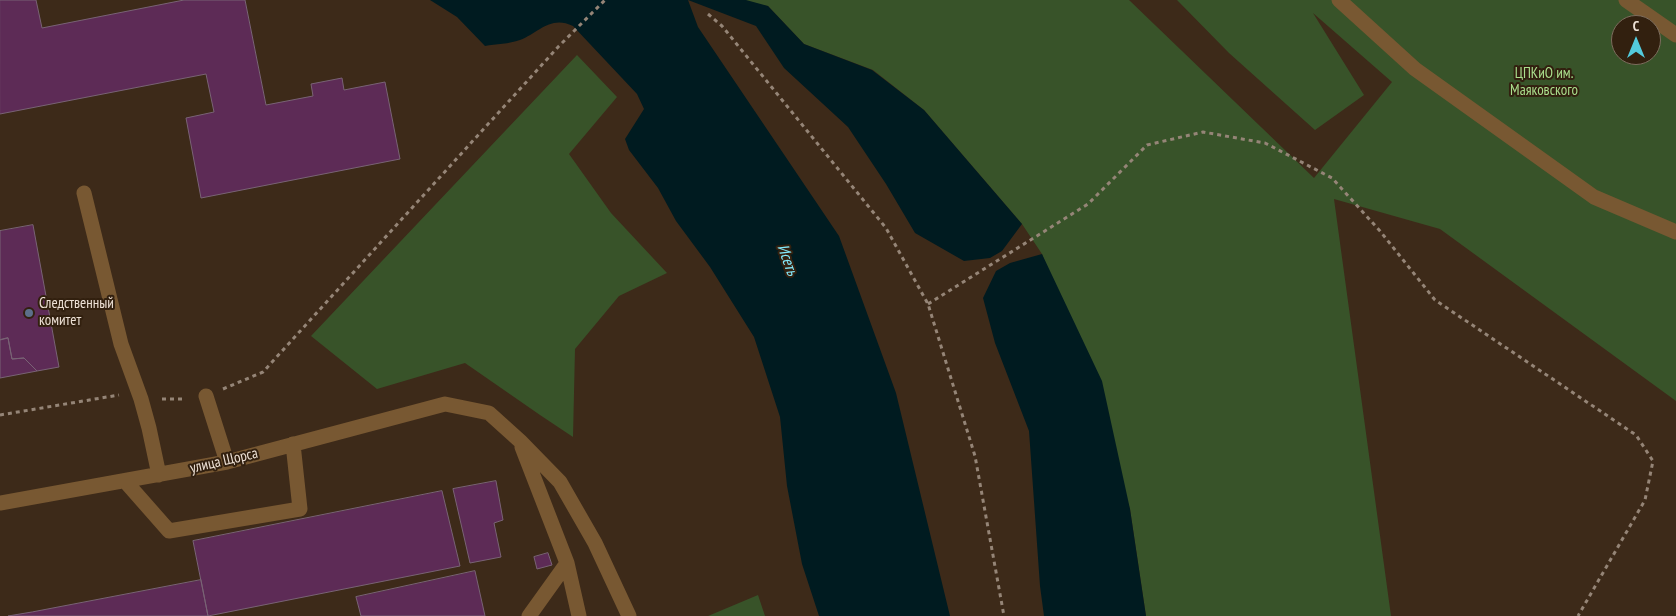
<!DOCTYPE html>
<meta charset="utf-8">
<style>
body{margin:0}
#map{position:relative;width:1676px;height:616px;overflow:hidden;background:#3d2a19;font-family:"PT Sans Narrow",sans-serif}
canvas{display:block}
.north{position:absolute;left:1611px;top:15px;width:50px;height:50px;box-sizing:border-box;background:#32200f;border:1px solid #7d6d5e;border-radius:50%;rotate:0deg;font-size:14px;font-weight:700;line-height:20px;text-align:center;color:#ede0d5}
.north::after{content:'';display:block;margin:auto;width:18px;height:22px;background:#53cadc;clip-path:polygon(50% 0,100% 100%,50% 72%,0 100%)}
</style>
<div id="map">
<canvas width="1676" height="616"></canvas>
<div class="north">С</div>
</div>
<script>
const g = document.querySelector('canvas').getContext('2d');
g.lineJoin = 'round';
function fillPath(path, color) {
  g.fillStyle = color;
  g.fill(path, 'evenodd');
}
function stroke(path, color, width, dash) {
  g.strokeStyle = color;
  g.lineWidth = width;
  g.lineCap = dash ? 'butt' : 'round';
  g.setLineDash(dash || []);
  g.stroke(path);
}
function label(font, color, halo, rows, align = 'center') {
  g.font = font + ' "PT Sans Narrow",sans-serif';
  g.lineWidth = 4;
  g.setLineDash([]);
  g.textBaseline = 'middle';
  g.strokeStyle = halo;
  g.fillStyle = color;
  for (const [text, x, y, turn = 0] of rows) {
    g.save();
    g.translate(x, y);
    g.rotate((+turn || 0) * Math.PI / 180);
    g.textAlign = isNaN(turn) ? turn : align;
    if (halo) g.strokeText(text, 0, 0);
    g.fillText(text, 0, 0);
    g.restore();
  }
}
const green = new Path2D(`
 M725,0H1129L1314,178L1392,82L1313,13L1364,95L1315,130L1229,53L1177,0H1676V401L1440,229L1334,199L1391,616H1146L1130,509L1042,254L1022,224L924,110L873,70L804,44L768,6ZM1621,25H1651V55H1621Z
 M577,55L617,97L569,154L611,213L667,273L619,296L575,349L573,437L540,415L465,363L377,389L311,336Z
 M758,595L765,616H708Z`);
const water = new Path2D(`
 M430,0H746L768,6L804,44L872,70L924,110L1022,224L1002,251L990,258L964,261L915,233L886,184L848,127L784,68L756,26L688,0L698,27L839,236L896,393L950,616H819L802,564L787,486L780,417L754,337L710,267L676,221L658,188L629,150L625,139L644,109L637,94L573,26C550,15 539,33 520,40C509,44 496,44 485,46L457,17Z
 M1042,254L1102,381L1130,509L1146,616H1044L1040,586L1029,431L995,343L983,298L996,271L1010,263Z`);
const building = new Path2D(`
 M0,0H36L42,28L184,0H245L266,105L313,96L311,84L342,78L344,90L385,82L400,159L201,198L186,118L214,112L206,74L0,114Z
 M33,225L59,367L37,371L24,358L12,359L8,338L0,340V231Z
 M8,338L12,359L24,358L37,371L0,378V340Z
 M496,481L503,520L494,523L501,557L470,563L453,489Z
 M442,491L460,566L208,616L193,541Z
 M548,553L552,565L537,569L534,557Z
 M475,571L485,616H361L356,597Z
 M201,580L208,616H8L32,612Z`);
const path = new Path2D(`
 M708,14L722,26L886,228L928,304L975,456L1004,616
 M928,304L1088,204L1147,145L1203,132L1265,143L1332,178L1380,231L1435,300L1636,435L1653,461L1645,500L1578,616
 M223,389L263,372L559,46L605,0
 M162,399H186
 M0,415L119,395`);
const minor = new Path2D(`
 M1339,0L1415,69L1594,197L1676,232
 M1626,0L1676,35
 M84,193L121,344L141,399L149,428L159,475
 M206,396L227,462
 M522,447L567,563L579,616
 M125,481L169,531L300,509L293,444
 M0,503L227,462L445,404L489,413L520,441L560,482L595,543L629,616
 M529,616L567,563`);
const markers = [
 [29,313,5,"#5c6f8a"]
];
const parkNames = [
 ["ЦПКиО им.",1544,74],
 ["Маяковского",1544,91]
];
const poiNames = [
 ["Следственный",39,304],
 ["комитет",39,321]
];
const streetNames = [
 ["улица Щорса",224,461,-13]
];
const waterNames = [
 ["Исеть",787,260,70]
];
fillPath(green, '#385329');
fillPath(water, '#001b20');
fillPath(building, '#5d2b56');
stroke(building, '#796375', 1);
stroke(path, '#958577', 3, [4, 4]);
stroke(minor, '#785832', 15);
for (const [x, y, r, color] of markers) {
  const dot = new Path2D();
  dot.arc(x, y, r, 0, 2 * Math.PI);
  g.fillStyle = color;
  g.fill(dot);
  stroke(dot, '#32200f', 2);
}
label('15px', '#aadf8d', '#32200f', parkNames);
label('15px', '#ede0d5', '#32200f', poiNames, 'left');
label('15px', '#ede0d5', '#32200f', streetNames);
label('italic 16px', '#83e9fb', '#32200f', waterNames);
</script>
